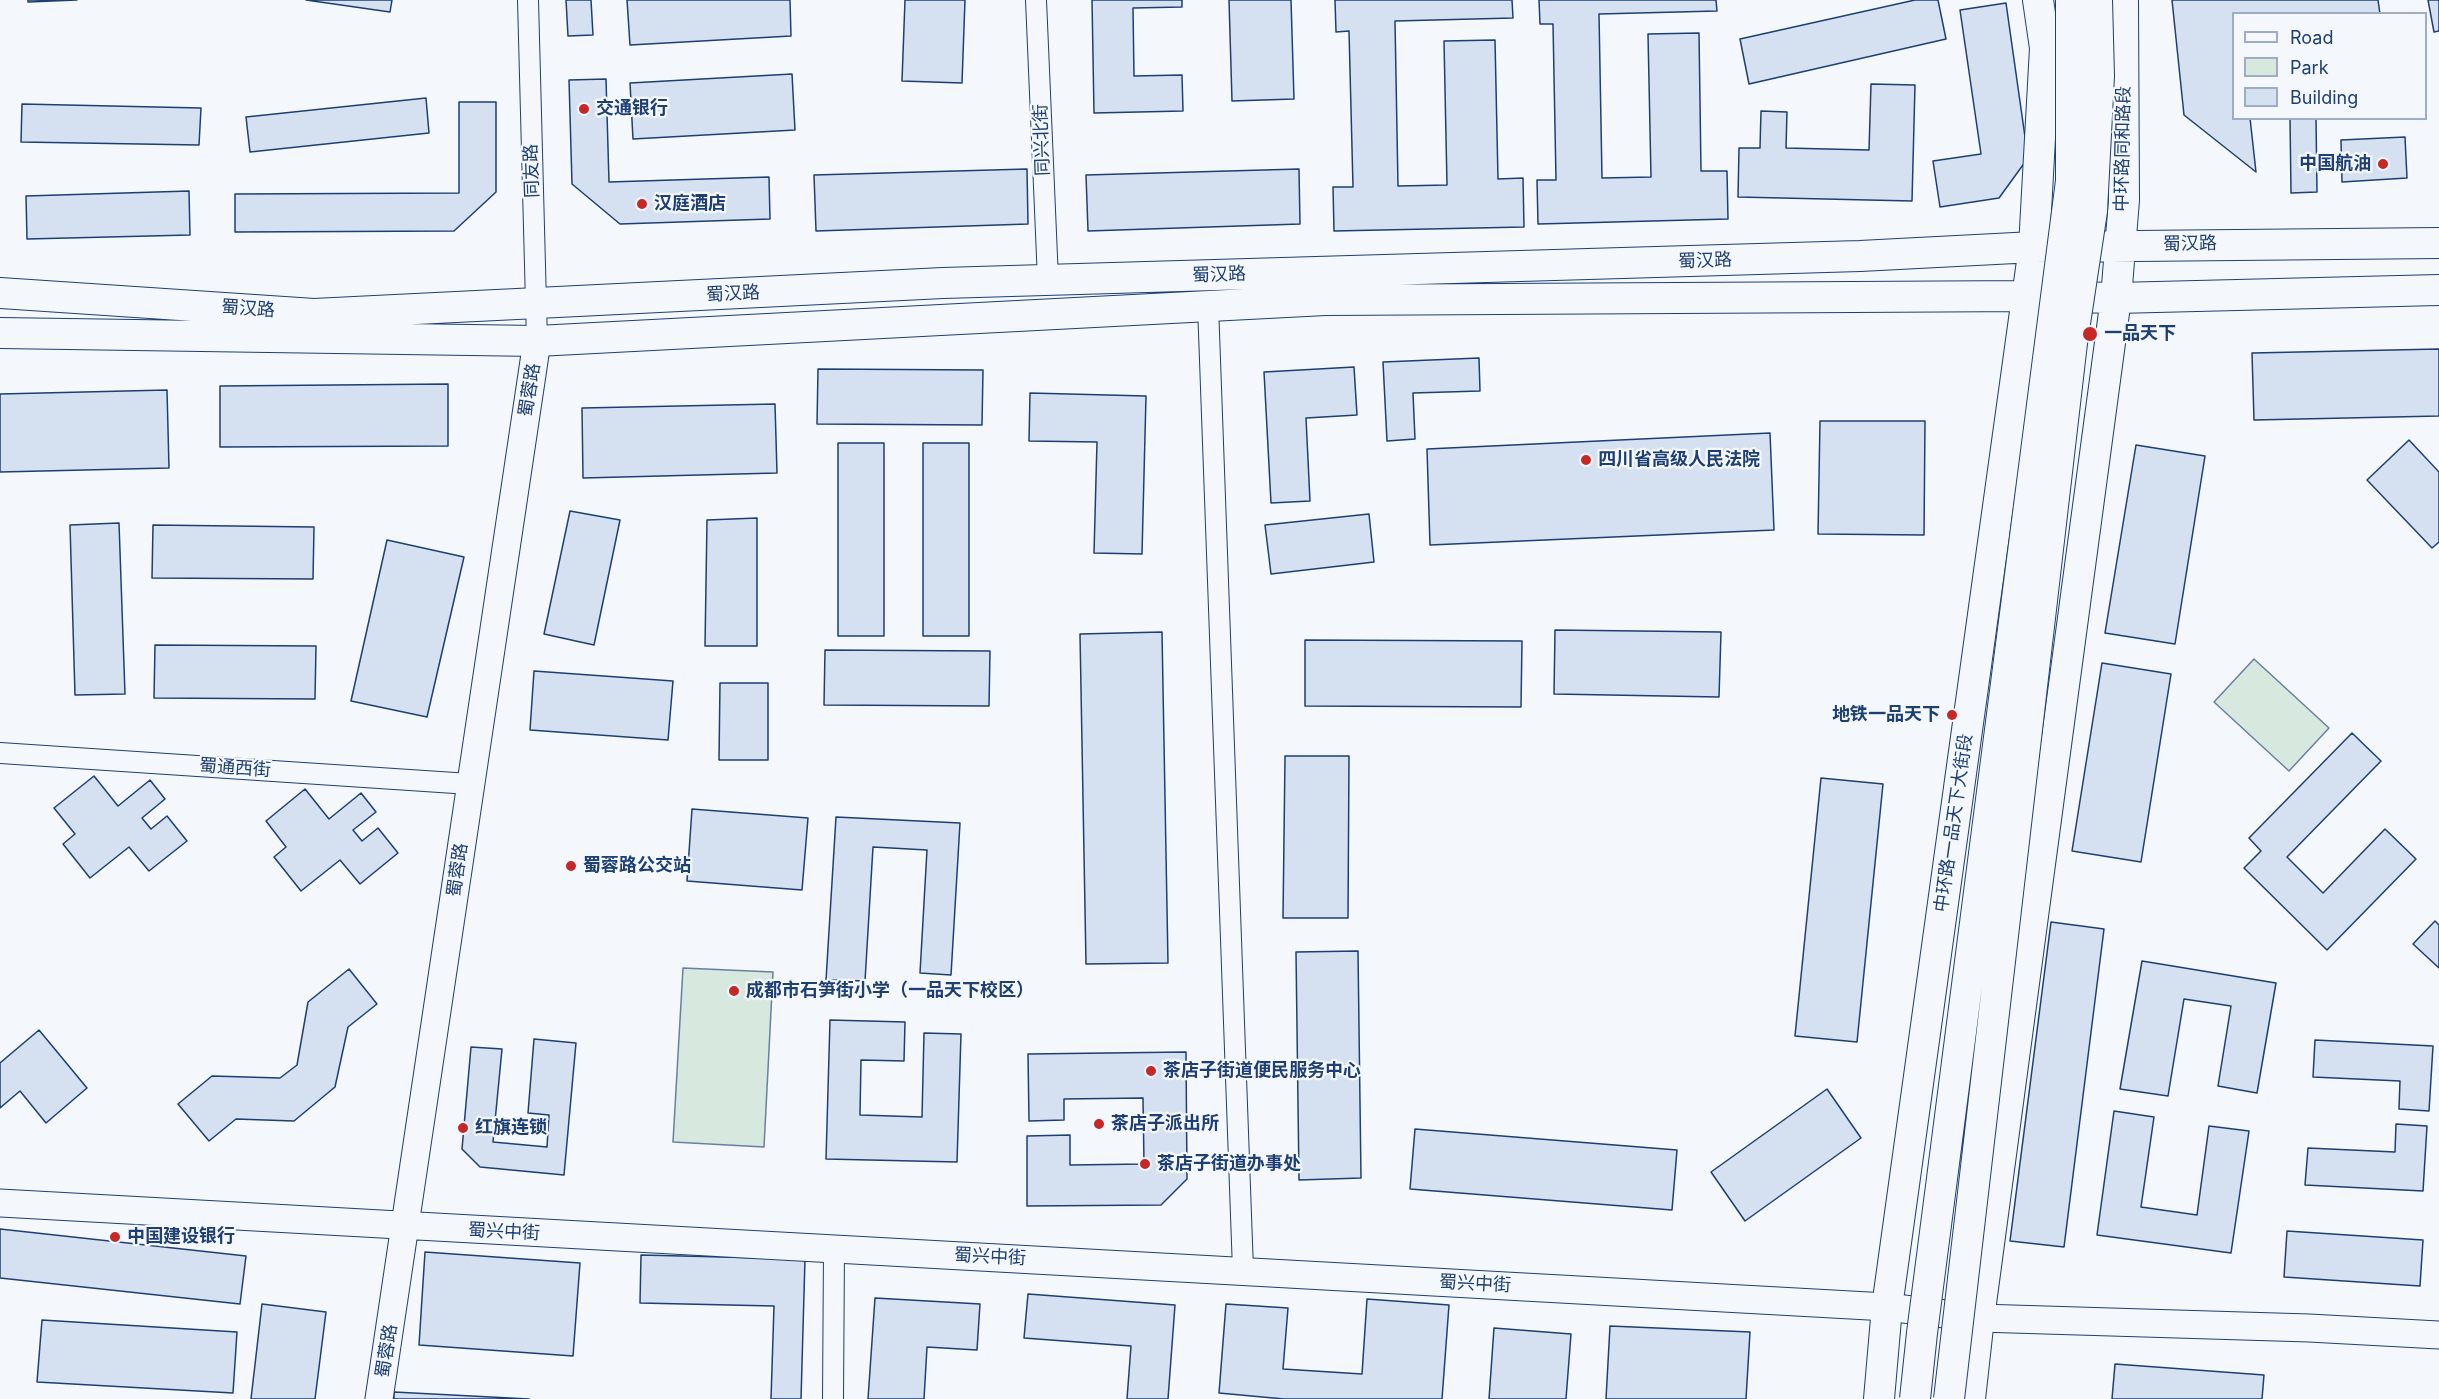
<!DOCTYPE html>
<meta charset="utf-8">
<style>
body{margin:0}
#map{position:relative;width:2439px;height:1399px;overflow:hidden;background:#f4f7fb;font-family:Inter,sans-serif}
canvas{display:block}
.legend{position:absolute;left:2232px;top:12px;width:195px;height:108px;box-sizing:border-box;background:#f4f7fb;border:2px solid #9eadc5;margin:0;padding:8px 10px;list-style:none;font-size:18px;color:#1d3f73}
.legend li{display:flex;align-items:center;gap:12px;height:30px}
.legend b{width:30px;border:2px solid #9eadc5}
</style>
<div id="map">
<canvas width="2439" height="1399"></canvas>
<ul class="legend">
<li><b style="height:8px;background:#f4f7fb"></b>Road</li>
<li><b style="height:16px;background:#d7e8df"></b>Park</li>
<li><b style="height:16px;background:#d5e0f0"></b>Building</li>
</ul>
</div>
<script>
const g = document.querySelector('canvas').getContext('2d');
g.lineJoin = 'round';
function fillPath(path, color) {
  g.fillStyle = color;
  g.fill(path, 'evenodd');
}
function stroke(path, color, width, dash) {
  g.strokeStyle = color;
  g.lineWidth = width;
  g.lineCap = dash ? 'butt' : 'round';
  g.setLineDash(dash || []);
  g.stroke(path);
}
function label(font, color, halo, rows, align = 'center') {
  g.font = font + ' Inter,"Noto Sans SC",sans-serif';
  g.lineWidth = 4.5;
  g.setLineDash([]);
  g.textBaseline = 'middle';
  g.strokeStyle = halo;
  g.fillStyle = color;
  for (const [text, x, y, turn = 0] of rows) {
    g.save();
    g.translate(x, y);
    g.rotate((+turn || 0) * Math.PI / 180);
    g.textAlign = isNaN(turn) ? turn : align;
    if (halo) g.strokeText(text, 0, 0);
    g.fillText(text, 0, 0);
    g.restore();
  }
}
const green = new Path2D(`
 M2254,659L2329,728L2289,771L2214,702Z
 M683,968L773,972L764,1147L673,1142Z`);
const building = new Path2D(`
 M28,0H77L28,2Z
 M306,0H392L390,12Z
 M566,0H591L593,35L568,36Z
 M627,0H790L791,36L630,45Z
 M905,0H965L962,83L902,81Z
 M1092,0H1182V7L1133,8L1134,76L1182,75L1183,111L1094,113Z
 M1229,0H1291L1294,99L1232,101Z
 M1335,0H1512L1513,18L1395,21L1398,186L1447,185L1444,41L1495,40L1498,179L1523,178L1524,227L1334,231L1333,187H1353L1349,31L1336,32Z
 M1539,0H1716L1717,11L1599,14L1602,178L1651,177L1648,34L1699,33L1701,171H1727L1728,219L1538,224L1537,180H1556L1553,24H1540Z
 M1915,0H1938L1946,39L1749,84L1740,39Z
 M2172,0H2378L2380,14H2234V118H2250L2256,172L2184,115Z
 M2428,0H2439V31L2434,32Z
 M2006,3L2028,158L1999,198L1940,207L1933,161L1981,154L1960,10Z
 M792,74L795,130L633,139L630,83Z
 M606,79L609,182L769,177L770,219L620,224L572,184L569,80Z
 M1871,84L1915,85L1912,201L1738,197L1739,148H1760L1761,111L1787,112L1786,148L1869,150Z
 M426,98L429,133L250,152L246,117Z
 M459,102H496V192L454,231L235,232V194L459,193Z
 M22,104L201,108L199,145L21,142Z
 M2290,118H2316L2317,192L2291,193Z
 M2405,137L2407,178L2342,182L2341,140Z
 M1027,169L1028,224L816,231L814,175Z
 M1299,169L1300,224L1088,231L1086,175Z
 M189,191L190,235L27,239L26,196Z
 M2439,349V416L2254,420L2252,353Z
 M1479,358L1480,391L1413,393L1415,439L1387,441L1383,362Z
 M1354,367L1357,415L1306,418L1310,501L1271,503L1264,372Z
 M818,369L983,370L982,425L817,424Z
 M448,384V446L220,447V386Z
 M167,390L169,468L0,472V394Z
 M1030,393L1146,396L1142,554L1094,553L1097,442L1029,441Z
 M775,404L777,473L583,478L582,408Z
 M1820,421H1925L1924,535L1818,534Z
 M1770,433L1774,530L1430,545L1427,449Z
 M2409,440L2439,472V542L2432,548L2367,480Z
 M838,443H884V636H838Z
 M923,443H969V636H923Z
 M2136,445L2205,456L2175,644L2105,633Z
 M570,511L620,520L594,645L544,634Z
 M1369,514L1374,562L1271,574L1265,525Z
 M757,518V646H705L707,520Z
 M119,523L125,694L75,695L70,525Z
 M153,525L314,527L313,579L152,578Z
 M387,540L464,557L427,717L351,701Z
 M1555,630L1721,632L1719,697L1554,694Z
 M1162,632L1168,963L1086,964L1080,634Z
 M1305,640L1522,641L1521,707L1305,706Z
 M155,645L316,646L315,699L154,698Z
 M825,650L990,651L989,706L824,705Z
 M2102,663L2171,674L2141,862L2072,851Z
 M534,671L673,681L668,740L530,730Z
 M720,683H768V760H719Z
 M2352,733L2381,761L2287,857L2323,893L2385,829L2416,859L2327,950L2244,868L2261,851L2249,838Z
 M1285,756H1349L1348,918H1283Z
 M94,776L118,806L150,780L165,799L142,818L151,829L167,816L187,841L149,871L129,847L90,878L63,844L75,834L54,808Z
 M1821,778L1883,784L1857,1042L1795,1036Z
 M305,789L329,819L361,793L376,812L353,830L362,841L378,828L398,853L360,884L340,860L301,891L274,857L286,847L266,821Z
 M692,809L808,818L802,890L687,881Z
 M836,817L960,823L951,975L920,973L927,850L873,847L865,981L826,980Z
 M2435,921L2439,925V968L2413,944Z
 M2051,922L2104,929L2064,1247L2010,1241Z
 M1358,951L1361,1178L1299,1180L1296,952Z
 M2142,961L2276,983L2257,1093L2218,1086L2231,1006L2184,999L2168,1096L2120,1089Z
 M349,969L377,1004L348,1027L335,1087L294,1121L236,1119L209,1141L178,1104L212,1076L280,1078L297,1065L308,1002Z
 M830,1020L905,1022L904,1061L861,1060L860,1115L922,1117L924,1033L961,1034L957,1162L826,1159Z
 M39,1030L87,1088L46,1123L20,1091L0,1108V1063Z
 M534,1039L576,1043L564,1175L480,1167L462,1149L471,1047L502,1049L493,1142L547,1147L549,1115L528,1113Z
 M2315,1040L2433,1046L2429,1111L2399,1109L2400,1081L2313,1077Z
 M1186,1052L1187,1179L1161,1205L1027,1206V1136L1070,1135V1165L1144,1164L1143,1098L1064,1099V1120L1029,1121L1028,1054Z
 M1827,1089L1861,1138L1745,1221L1711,1172Z
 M2114,1111L2154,1117L2141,1207L2197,1215L2209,1126L2249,1131L2231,1253L2097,1235Z
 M2396,1124L2427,1126L2423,1191L2305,1185L2308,1148L2395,1152Z
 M1415,1129L1677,1150L1672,1210L1410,1189Z
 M0,1229L246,1256L240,1304L0,1278Z
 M2287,1231L2423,1240L2420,1286L2284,1277Z
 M425,1252L580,1263L573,1356L419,1345Z
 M641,1255L805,1259L801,1399H771L774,1306L640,1303Z
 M1028,1294L1175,1305L1168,1399H1127L1131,1346L1024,1338Z
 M875,1298L980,1304L977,1350L927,1347L924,1399H868Z
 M1367,1299L1449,1305L1442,1399H1284L1219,1393L1226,1304L1288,1308L1283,1369L1362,1374Z
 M262,1304L326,1312L315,1399H251Z
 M42,1320L237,1332L233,1393L37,1382Z
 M1610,1326L1750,1332L1746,1399H1606Z
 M1494,1328L1571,1334L1566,1399H1489Z
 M2115,1364L2264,1375L2262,1399H2112Z
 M394,1392L529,1399H394Z`);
const street = new Path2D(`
 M528,0L537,341
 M1036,0L1048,280
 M1208,305L1243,1270
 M0,753L470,784
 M833,1399L834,1249`);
const secondary = new Path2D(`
 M0,1203L1887,1307L1979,1318L2309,1328L2439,1335
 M379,1399L537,341`);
const primary = new Path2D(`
 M0,293L314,314L943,283L1860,256L2034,247L2439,243
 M0,333L537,341L1325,300L2028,296L2116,298L2439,290
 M1879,1399L1887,1307L2034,247L2045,48L2038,0
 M1970,1399L1979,1318L2116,298L2124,200L2123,0`);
const primaryBridge = new Path2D(`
 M1915,1399L1922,1333L2071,181V0
 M1949,1399L2072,343L2092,211L2099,76L2097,0`);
const markers = [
 [584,109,6,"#c62828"],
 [2383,164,6,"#c62828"],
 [642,204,6,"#c62828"],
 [2090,334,8,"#c62828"],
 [1586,460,6,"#c62828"],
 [1952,715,6,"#c62828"],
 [571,866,6,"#c62828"],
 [734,991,6,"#c62828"],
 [1151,1071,6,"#c62828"],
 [1099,1124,6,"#c62828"],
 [463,1128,6,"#c62828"],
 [1145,1164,6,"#c62828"],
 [115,1237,6,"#c62828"]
];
const poiNames = [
 ["交通银行",596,109],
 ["中国航油",2371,164,"right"],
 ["汉庭酒店",654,204],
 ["一品天下",2104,334],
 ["四川省高级人民法院",1598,460],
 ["地铁一品天下",1940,715,"right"],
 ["蜀蓉路公交站",583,866],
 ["成都市石笋街小学（一品天下校区）",746,991],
 ["茶店子街道便民服务中心",1163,1071],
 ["茶店子派出所",1111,1124],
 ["红旗连锁",475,1128],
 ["茶店子街道办事处",1157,1164],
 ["中国建设银行",127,1237]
];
const streetNames = [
 ["同兴北街",1042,140,-92],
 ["中环路同和路段",2123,149,-89],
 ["同友路",532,171,-92],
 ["蜀汉路",2190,244,-1],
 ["蜀汉路",1705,261,-2],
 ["蜀汉路",1219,275,-2],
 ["蜀汉路",733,294,-3],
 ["蜀汉路",248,309,4],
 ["蜀蓉路",530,390,-81],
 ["蜀通西街",235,768,4],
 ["中环路一品天下大街段",1954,823,-82],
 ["蜀蓉路",458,870,-82],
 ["蜀兴中街",504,1232,3],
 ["蜀兴中街",990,1257,3],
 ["蜀兴中街",1475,1284,3],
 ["蜀蓉路",387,1351,-81]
];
fillPath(green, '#d7e8df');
stroke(green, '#687fa3', 1.5);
fillPath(building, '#d5e0f0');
stroke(building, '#1d3f73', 1.5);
stroke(street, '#1d3f73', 22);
stroke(secondary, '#1d3f73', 29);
stroke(primary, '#1d3f73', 32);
stroke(street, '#f4f7fb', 20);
stroke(secondary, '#f4f7fb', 27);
stroke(primary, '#f4f7fb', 30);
stroke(primaryBridge, '#1d3f73', 32, []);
stroke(primaryBridge, '#f4f7fb', 30);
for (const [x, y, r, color] of markers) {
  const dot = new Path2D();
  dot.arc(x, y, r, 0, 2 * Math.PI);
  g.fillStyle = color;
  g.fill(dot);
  stroke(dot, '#f4f7fb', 2);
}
label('bold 18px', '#1d3f73', '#f4f7fb', poiNames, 'left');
label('18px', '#1d3f73', '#f4f7fb', streetNames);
</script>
